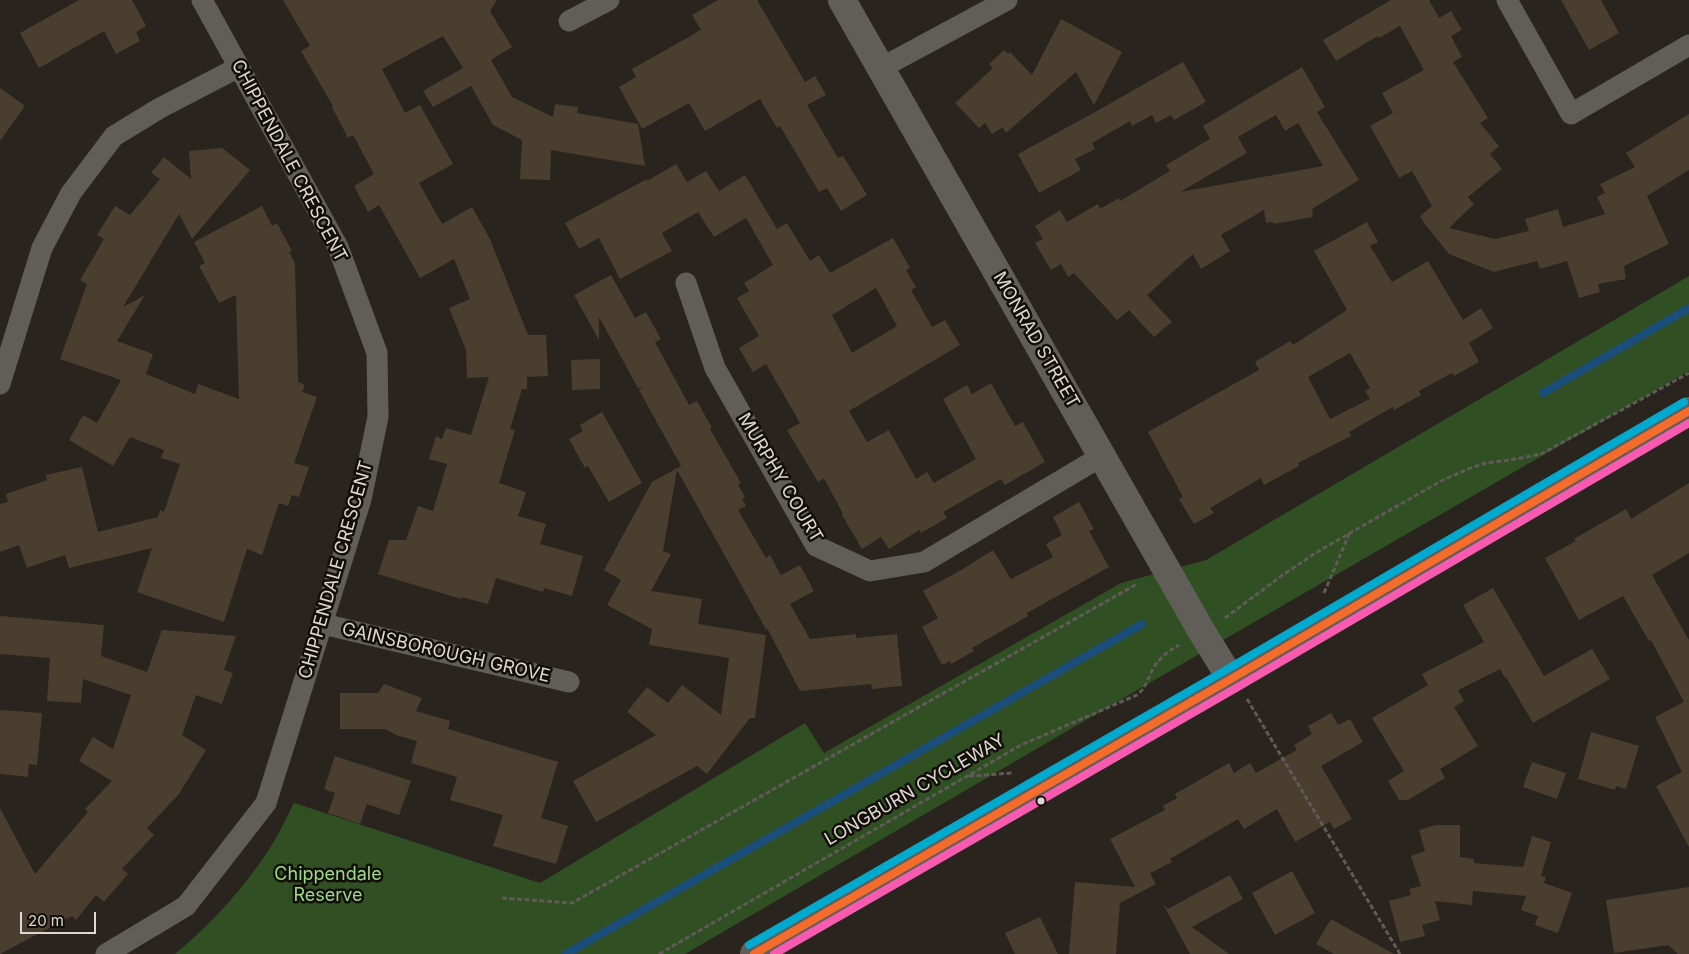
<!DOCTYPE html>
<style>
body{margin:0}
#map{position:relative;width:1689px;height:954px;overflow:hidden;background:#2a241e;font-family:Inter,sans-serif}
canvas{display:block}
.scale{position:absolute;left:20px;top:912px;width:76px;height:22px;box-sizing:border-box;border:2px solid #dfd8d2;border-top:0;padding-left:6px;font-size:15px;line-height:18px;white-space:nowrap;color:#dfd8d2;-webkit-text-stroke:4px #120e0a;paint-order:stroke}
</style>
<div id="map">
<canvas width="1689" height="954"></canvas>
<div class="scale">20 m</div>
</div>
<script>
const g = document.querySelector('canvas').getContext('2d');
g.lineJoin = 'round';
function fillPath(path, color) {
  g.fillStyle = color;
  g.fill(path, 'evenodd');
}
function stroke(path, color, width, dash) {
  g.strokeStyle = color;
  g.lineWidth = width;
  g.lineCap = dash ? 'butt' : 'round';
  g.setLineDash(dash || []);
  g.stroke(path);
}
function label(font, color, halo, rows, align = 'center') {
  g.font = font + ' Inter,sans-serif';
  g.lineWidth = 5;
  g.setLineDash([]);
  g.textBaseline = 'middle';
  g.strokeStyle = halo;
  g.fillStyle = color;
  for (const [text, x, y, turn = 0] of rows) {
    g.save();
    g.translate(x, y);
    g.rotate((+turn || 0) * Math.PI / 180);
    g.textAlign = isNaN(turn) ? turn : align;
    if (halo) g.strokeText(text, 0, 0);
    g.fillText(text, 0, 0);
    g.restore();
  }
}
const green = new Path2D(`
 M1689,276V371L1218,643L685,954H175C212,923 244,888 270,848C279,834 286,818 294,803L540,883L805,723L824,753L1121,583L1206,560Z`);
const stream = new Path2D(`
 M1543,393L1689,308
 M566,954L1142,624`);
const building = new Path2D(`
 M79,0H132L146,26L136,32L140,41L116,54L104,31L39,68L20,33Z
 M283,0H497L490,11L512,47L491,60L512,97L553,117L555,104L578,107L577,113L638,124L645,166L551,150L550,180L520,179L522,140L493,125L471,86L433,107L423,91L463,68L443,36L382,69L405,113L420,105L453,164L419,183L442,224L472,207L490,239L528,335H546L548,376L527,377V389H522L510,429L515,430L499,483L526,492L518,516L546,524L540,544L583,556L572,596L544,588L543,592L496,578L488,604L462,597L461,599L378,574L389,540H406L418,506L433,511L447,464L429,459L436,436L442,439L446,428L471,435L489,377L467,378L466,350L449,308L470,299L454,259L420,278L379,205L368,212L354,186L374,174L353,135L348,138L332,107L333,106L301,51L310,46Z
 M718,0H757L805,82L815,76L826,95L807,105L838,158L843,156L867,195L841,211L827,188L819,192L780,126L777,128L760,99L705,131L689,103L642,129L619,87L636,77L632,69L701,30L692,15Z
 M1391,0H1429L1439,18L1451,11L1462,30L1451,36L1462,57L1453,62L1488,118L1480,123L1499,146L1490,154L1502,169L1468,197L1474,204L1449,228L1495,239L1529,231L1525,219L1558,209L1563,227L1605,214L1597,197L1605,193L1600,184L1635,167L1626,153L1689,114V170L1647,196L1669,244L1624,266L1626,279L1598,284L1600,292L1579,298L1567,261L1540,269L1537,261L1494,272L1449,254L1424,223L1420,216L1432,206L1412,171L1399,178L1370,126L1393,113L1382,93L1424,70L1400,26L1379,38L1378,36L1336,61L1323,40Z
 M1561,0H1601L1619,33L1589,50Z
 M1061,19L1122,52L1094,105L1076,72L1006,133L1003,127L992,134L985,123L979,128L955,103L993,68L989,64L1004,50L1008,54L1010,52L1032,75Z
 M1183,62L1206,102L1174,120L1171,115L1156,123L1152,115L1132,126L1130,121L1092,143L1095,149L1075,159L1081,170L1039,193L1018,154L1097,111Z
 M1302,67L1325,107L1317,112L1359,180L1312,209L1313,217L1273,224V222L1266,223L1264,210L1221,235L1230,251L1201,269L1193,254L1147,295L1172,322L1154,337L1129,310L1117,320L1074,273L1068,277L1061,264L1051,270L1035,243L1043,239L1035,226L1060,210L1067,222L1098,204L1100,209L1119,198L1120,201L1170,171L1166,165L1210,139L1203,126ZM1276,115L1285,131L1298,123L1323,166L1180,192L1247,153L1238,137Z
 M0,88L25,106L0,141Z
 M222,148L250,170L192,239L179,214L123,307L145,295L117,341L153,354L146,374L195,394L198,384L239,399L236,295L219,303L199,266L205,263L194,242L262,206L272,226L277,223L292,251L289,252L295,263L298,382L305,385L302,392L317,397L294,463L309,467L299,497L292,495L288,506L279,503L262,555L247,549L224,622L137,592L152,548L69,568L65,555L27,568L19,545L0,552V504L8,502L6,494L47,480L46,475L82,467L98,532L158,517L160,510L164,512L180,464L161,458L164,450L130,437L113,466L69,440L83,415L97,423L121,380L60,359L87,284L80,280L104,239L97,235L115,206L130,215L160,179L151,173L164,157L191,179L189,151Z
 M676,164L687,182L706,171L719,191L745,175L777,229L787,223L810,261L819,255L830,273L893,238L910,268L906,270L916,287L911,290L932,327L945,320L960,345L849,411L867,442L889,430L916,479L927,472L934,483L976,459L943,399L967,385L972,394L991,383L1015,426L1023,422L1045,462L1005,485L1001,479L943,512L947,518L921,533L919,530L889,549L881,537L862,549L842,515L843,514L824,478L818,482L787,430L800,423L766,364L753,372L739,348L759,336L737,298L749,291L744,283L773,265L746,218L714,237L698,212L662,233L672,251L620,279L599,238L579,249L565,223L647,179V181ZM876,288L897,326L852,353L832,315Z
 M1367,222L1378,242L1370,246L1392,282L1428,261L1463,320L1481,308L1493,328L1469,343L1479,362L1454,376L1452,373L1419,391L1421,395L1394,410L1393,407L1349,432L1351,436L1298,463L1299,466L1264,485L1261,478L1210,508L1214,513L1194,524L1179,499L1183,497L1148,432L1259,370L1255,362L1290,341L1293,345L1347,310L1314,251ZM1350,353L1370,388L1365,391L1370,399L1330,419L1308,377Z
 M611,275L635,318L646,312L661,339L655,342L689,405L697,401L712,428L710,429L741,483L738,485L745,497L742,499L746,506L738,510L766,558L770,555L781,575L800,565L814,591L790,604L810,639L856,634V638L897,634L902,686L872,689L871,684L800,691L767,628V631L677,470L663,551L671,554L651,591L702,599L698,624L766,635L755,718H750L707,774L697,766L596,822L573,781L656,735L627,712L647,687L668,703L682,685L721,715L729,658L649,645L652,629L607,605L621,580L604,570L652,482L681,466L639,390L643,388H638L599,317V340L574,295Z
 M600,359V389L572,390L571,360Z
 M602,412L642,483L609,502L588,466L585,468L569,439L583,431L580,425Z
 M1689,483V553L1652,575L1689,640V847L1656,786L1682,772L1655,717L1684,702L1651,640L1649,641L1623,596L1579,620L1545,558L1576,541L1574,539L1626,509L1631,519Z
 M1079,502L1094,529L1089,531L1109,567L1027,613L1028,616L972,648L974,651L951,664L950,661L942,665L922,627L938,618L923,591L963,569L993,550L1011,579L1053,557L1046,544L1062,535L1053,517Z
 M1493,588L1544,676L1592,649L1610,679L1533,723L1506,677L1505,678L1500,669L1458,690L1464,701L1454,707L1478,746L1440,769L1445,778L1408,800H1399L1388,781L1404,771L1372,718L1428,685L1422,674L1484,642L1463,605Z
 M0,616L104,625L101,656L147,672L162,630L236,636L224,670L233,673L222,704L196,695L182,735L206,750L179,794L147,828L154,835L122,869L128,874L104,902L96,895L76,920L72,916L0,954V808L35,874L88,812L85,809L112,781L79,761L93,737L113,749L131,695L83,679L81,703L47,701L50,658L0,654Z
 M384,684L422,698L416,711L450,721L448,729L558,762L541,818L568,826L556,864L493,846L503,815L450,800L457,777L411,763L417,741L396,735L385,729H340V693H378Z
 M0,710L42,713L37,765L29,764L28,777L0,774Z
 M1331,713L1338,725L1350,719L1363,742L1321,766L1352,819L1334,829L1330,822L1295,842L1277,809L1244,829L1238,819L1170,859L1172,862L1150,873L1156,884L1120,903L1116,954H1069L1075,882L1135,887L1110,839L1165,810L1163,806L1177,798L1175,794L1229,763L1234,773L1250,763L1256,773L1297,750L1294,745L1312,734L1308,726Z
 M1591,732L1639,746L1626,789L1616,786L1615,790L1578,779Z
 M335,756L411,781L399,815L367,804L360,824L328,813L335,793L324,789Z
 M1532,762L1566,773L1557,799L1523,787Z
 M1436,825H1460V857L1474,859V863L1523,867L1532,836L1551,842L1541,876L1546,877L1544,883L1572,893L1558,933L1535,925L1538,916L1521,910L1526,896L1473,891L1472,905L1435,901L1440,920L1422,925L1425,936L1400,942L1389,901L1411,895L1409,889L1421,886L1411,856L1425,851L1419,830Z
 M1292,871L1315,913L1275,935L1252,893Z
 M1230,875L1243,899L1192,927L1229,954H1190L1163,904L1168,909Z
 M1689,887V954H1678L1668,945L1614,953L1606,900Z
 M1040,917L1058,954H1015L1005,933Z
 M1331,919L1394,954H1334L1316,944Z`);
const path = new Path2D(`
 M1324,593L1350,532
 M1225,618L1284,574L1317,552L1441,481L1468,469L1486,463L1510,460L1541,454L1689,373
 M1247,699L1400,954
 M969,776L1013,773
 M502,898L572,903L1137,584
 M659,954L1021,745L1137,695C1147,687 1148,677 1154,667C1161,657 1168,651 1179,645`);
const minor = new Path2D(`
 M1507,0L1571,114L1689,45
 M569,21L609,0
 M881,68L1007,0
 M686,283L715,368L816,546L870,571L924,562L1102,456
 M0,384L42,248L71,193L114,136L160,108L239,67
 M323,624L569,682
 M106,954L186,906L266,803L361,499L378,417L377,353L338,247L202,0`);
const tertiary = new Path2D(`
 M842,0L1202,632L1231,679`);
const secondary = new Path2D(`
 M754,954L1231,679L1689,411`);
const bus1 = new Path2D(`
 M754,954L1231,679L1689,411`);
const bus2 = new Path2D(`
 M774,954L1236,688L1689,423`);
const bus3 = new Path2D(`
 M749,945L1226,670L1684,402`);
const markers = [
 [1041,801,4.5,"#dfd8d2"]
];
const streetNames = [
 ["CHIPPENDALE CRESCENT",289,161,62],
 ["MONRAD STREET",1036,340,60],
 ["MURPHY COURT",780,478,59],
 ["CHIPPENDALE CRESCENT",336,570,-74],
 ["GAINSBOROUGH GROVE",446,653,13],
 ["LONGBURN CYCLEWAY",915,790,-30]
];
const parkNames = [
 ["Chippendale",328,875],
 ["Reserve",328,896]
];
fillPath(green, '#304f22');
stroke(stream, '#1b4e7b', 8);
fillPath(building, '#4a3e2f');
stroke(path, '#605b58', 3, [5, 2.5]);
stroke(minor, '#615d59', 21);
stroke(tertiary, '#615d59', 28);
stroke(secondary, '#615d59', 28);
stroke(bus1, '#f36c2b', 8);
stroke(bus2, '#f75aaf', 8);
stroke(bus3, '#00a9ce', 8);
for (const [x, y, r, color] of markers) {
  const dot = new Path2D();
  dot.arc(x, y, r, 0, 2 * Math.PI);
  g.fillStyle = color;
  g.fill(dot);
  stroke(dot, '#120e0a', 2);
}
label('18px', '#dfd8d2', '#120e0a', streetNames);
label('18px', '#9ddc87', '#120e0a', parkNames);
</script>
